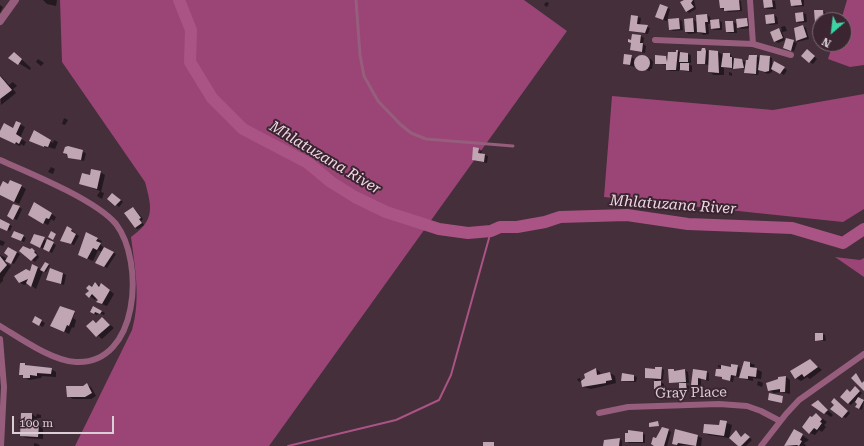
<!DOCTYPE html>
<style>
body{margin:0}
#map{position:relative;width:864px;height:446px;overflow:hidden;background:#442f3a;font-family:"Roboto Serif",serif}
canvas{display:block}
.north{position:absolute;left:812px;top:12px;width:40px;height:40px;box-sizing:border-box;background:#3a2530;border:1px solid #7b6972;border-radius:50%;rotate:208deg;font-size:11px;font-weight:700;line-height:16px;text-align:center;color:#dcced5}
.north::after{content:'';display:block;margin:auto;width:14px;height:18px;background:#3dd4a3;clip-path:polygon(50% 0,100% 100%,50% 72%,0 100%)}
.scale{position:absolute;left:12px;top:416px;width:102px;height:18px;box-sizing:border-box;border:2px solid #dcced5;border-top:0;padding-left:5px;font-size:12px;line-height:14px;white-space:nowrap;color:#dcced5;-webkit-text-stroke:3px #3a2530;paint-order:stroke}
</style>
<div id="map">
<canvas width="864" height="446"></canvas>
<div class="north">N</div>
<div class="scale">100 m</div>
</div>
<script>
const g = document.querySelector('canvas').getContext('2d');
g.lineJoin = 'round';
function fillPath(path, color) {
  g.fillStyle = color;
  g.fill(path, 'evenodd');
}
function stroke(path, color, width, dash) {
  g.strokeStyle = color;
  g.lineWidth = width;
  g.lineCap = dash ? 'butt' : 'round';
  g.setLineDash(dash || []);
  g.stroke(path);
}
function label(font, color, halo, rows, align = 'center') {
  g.font = font + ' "Roboto Serif",serif';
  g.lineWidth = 4;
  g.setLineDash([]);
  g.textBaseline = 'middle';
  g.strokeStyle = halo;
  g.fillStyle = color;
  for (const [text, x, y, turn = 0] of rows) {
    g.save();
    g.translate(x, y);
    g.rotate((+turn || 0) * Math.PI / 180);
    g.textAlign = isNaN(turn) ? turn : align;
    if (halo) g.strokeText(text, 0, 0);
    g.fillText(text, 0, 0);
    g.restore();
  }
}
const forest = new Path2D(`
 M60,0H524L567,31L269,446H75L132,330C141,298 135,269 131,237C155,220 152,208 145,182L62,62Z
 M847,0H864V65L850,67L828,59L833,44H844V20H841Z
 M864,94V209L843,222L604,197L612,96L773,110Z
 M835,257L860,260L864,258V277Z`);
const shadow = new Path2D(`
 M43,0H57L56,6L47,4Z
 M687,0H694L696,9L689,13L686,11Z
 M732,0L741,1L742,11L728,12L721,8Z
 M768,0L775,1L776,9H768L765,8Z
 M791,0H804V6L795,7L792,5Z
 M546,2L549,3L547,7L544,5Z
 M0,5L3,7L0,13Z
 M667,8L670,9L667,21L659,19Z
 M823,11L826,13L827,20H820L819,24L816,23Z
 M796,13H803L806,14L807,22L799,23L796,21Z
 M707,15L710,17L711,21L718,20L722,22V30H715L712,29L711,23L708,24L709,34L704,35L696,31L697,33L689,34L686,32L692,19L697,22Z
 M774,15L777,17L778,24L770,25L767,23Z
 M632,16L641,18L640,25L650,28L648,34L630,31Z
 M679,19L682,21L683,30L673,31L670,29Z
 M747,19L750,20L751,28L741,29L736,26L737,33H730L727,32L726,22H733L738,24Z
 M785,26L787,31L782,32L785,40L778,43L775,41L778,29L782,31L781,27Z
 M803,26L806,28L809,39L797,42L795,29Z
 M641,36L644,38L643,44L646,46L645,53L631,50L632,44L629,42Z
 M787,39L797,43L794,51L787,50Z
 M705,49L708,51L709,57L710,51L718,52L723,55L730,54L734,59L746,62L756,56L760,58L769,57L772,58V68L774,63L787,70L784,75L772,68V72L768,74L759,70L758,75L748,74L745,73V69L724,68V75H714L709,72V65L698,63Z
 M677,51L691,55V63H687L692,66V72L684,71L679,69V71H670L667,69V65L656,63L666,57L668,58L676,53Z
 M810,52L817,59L813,64L810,62Z
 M17,55L31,68L30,70L10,58Z
 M631,56L634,59L638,60V57L651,59L653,62L652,69H650V71L624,64Z
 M38,59L44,63L41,66L36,62Z
 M729,72L732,73V76L729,75Z
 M0,75L9,85L13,82L17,86L13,89L16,93L1,105Z
 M64,118L68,120L65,125L62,124Z
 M16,122L25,127L20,138L26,142L24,146L21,144L20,146L0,136V133L13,129Z
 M34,131L53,143L54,140L58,142L55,149L48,147L47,148L33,142Z
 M68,147L86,153L84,161L69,157L65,153Z
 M479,149L482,151L481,154L488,156L487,163L473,160Z
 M51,167L55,169L53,174L48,172Z
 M100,172L105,175L101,192L104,193L102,199L97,196L100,191L80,183Z
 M9,185L21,186L26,189L19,204L0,195V189Z
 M116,196L123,202L119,207L109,199Z
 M34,203L56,217L54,221L51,219L48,225L39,220Z
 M19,207L22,209L17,220L8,216Z
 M134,208L143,219L141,221L144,225L138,229L135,228Z
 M0,220L12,226L10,231L0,227Z
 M70,229L79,236L74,245L62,241Z
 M23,236L26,238L24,242L15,238Z
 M35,236L56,245L52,253L34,244Z
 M97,239L102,241L100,244L104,248L116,254L107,268L97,263L102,252L98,250L93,261L84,257Z
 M0,240L5,242L3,246L0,245Z
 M8,248L20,254L14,264L7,260L9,255Z
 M21,251H35L39,257L35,262Z
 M0,255L6,258V263L11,266L3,278V282L2,281L0,284Z
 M46,263L50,265L46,272L43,271L36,289L28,283L24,285L19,282L30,272L33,265L42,270Z
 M62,273L66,275L64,285L50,281Z
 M96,284L106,287L114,294L107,306L99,303L98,302L100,299L97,297L95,300L87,294Z
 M93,307L105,313L104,315L98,313L97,315L91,312Z
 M68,309L75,313L73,318L76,320L74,328L72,327L69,334L57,328Z
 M35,317L45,323L43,327L33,322Z
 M102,318L114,328L102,339L87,326L93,321L97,323Z
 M822,334L825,335L826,341L816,340Z
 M810,360L822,370L810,379L807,377L801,381L796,378L791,372Z
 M750,363L755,365L754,368L762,372L761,379L753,378V381L740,378Z
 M25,364L29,367L51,369L56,372V377L42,376L41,378L29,380L20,374Z
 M718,365L732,368L737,366L740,368L739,377L734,376L733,382L723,379L722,368L718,367Z
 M661,368L664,370L663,380H657L664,384V390L655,388V380L646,378Z
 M596,369L600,372L601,375L610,373L615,376L616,383L591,389L583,387Z
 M674,370L675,372L685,370L688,372L689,383H684L689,386V392L680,391V383L670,382Z
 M694,370L709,373V381L701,379V386L692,384Z
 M634,376L637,377L636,382L622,381Z
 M786,377L790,380V394L781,392L774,393L769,390Z
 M580,378L581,381L579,382L577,379Z
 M758,381L763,383L762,387L757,385Z
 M87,385L91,387L96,396L91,399H73L68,396Z
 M858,389L862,393L858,398L864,401L862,410L856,407L858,403L855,401L851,405L848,403Z
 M837,401L850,413L846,418L843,417Z
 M821,403L833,415L831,417L822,411Z
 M32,414L36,417L37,414L41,415V418H37L36,423L43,429V439L26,438L21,435Z
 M816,414L827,422L824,425L826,427L822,432L819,430L815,435L810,433L813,418Z
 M721,421L732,425L729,438L709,435L704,433L720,426Z
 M668,430L671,432L667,446H655Z
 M795,430L809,440L804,443L806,446H785Z
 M736,431L742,437L748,436L752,440L746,446H739Z
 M642,433L645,435V443H629L626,441Z
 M697,436L702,438L701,446L683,445L678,446L673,443Z
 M620,439L622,441V446H604Z
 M34,443L38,444L40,446H34Z`);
const stream = new Path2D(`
 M288,446L396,420L439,400L451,375L491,231`);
const river = new Path2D(`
 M179,0L191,30L190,62L212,98L243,129L308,163L331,182L355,197L386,212L439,229L468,233L491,231L500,227H517L545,222L560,217L627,215L688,224L792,228L843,243L864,229`);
const building = new Path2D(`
 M684,0H693L691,3L694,7L686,12L680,2Z
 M719,0H739L740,10L724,11V8H720Z
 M763,0H772L773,7L764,8Z
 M790,0H801L802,5L791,6Z
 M660,4L668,7L663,20L655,17Z
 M814,10H823L824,20H820L819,23H815Z
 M803,12L804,21L796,22L795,13Z
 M707,14L708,22H705L706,33L697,32L696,15Z
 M774,14L775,23L766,24L765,15Z
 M631,15L638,16L637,24L648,25L645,33L629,31Z
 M679,18L680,29L669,30L668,19Z
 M693,18L694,32H685L684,19Z
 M747,18L748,26L737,28L736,19Z
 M719,19L720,28L711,29L710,20Z
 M725,21H733L734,32H726Z
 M803,25L807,37L796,41L794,28Z
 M779,28L783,38L774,42L770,32Z
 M632,34L641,35L640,43H643L642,52L630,50L631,43L628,42V39L631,40Z
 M786,38L794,40L791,51L783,48Z
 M702,48H705L706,51L705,64H697V51H701Z
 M807,49L815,56L809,63L801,56Z
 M676,50H678L676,70H666V64H655V55L666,56L667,62L668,52H676Z
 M709,50L718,51L719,73L708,72Z
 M14,52L22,59L18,65L8,58Z
 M680,52L688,53V62H679Z
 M723,53H730V57H732V68L721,67Z
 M624,54L632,55L630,65L623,64Z
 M749,55H757L756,74L744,73L746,60H748Z
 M760,55L770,56L769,71L765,72L758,70Z
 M634 63a8 8 0 1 1 16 0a8 8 0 1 1-16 0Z
 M734,58L742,59L744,68L733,69Z
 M774,61L785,67L780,74L771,69Z
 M680,63H689V71L680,70Z
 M0,76L12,90L0,99Z
 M16,121L21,123L16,134L22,138L19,144L16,142L15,144L0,137V131L4,123L13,128Z
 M34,130L51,140L48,147L44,146V147L29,141Z
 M68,146L83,150L81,160L68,158L67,154L63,153L65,147Z
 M473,147L479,148L478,153L485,154L484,162L472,160Z
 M91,169L101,171L97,189L79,184L82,173L90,175Z
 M10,180L22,185L14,202L0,195V187L3,181L8,184Z
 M112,193L121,200L115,206L107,199Z
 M34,202L52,213L49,219L46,218L43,224L28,215Z
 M13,204L20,206L13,220L7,216Z
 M133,207L141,218L139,219L142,223L135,228L124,213Z
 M0,219L10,224L7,231L0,228Z
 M67,226L72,229L71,231L76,234L71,244L60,241Z
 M14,231L24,235L21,241L11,237Z
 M51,231L56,234L53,240L48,237Z
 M86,232L98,238L96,241L101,243L97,250L93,248L87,259L78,255Z
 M34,234L45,237L40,248L30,243Z
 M47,239L54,242L49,252L43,249Z
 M23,246L30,249L32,248L35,251L34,252L37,255L31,261L19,251Z
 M8,247L17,252L11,264L5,261L8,256L4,253Z
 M104,247L114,252L104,267L95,263Z
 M0,256L7,265L0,273Z
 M45,262L49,264L44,272L40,270Z
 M32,264L38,267L31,287L26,283L28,279L19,283L14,276L26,269L30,271Z
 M50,268L63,273L61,284L46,280Z
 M95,282L99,287L101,283L110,290L102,304L96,302L98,300L92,294L89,298L85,294L89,291L86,288L89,285L92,287Z
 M60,306L75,311L69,326L67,325L64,332L50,326Z
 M93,306L102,311L100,314L95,312L94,314L90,312Z
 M35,316L42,320L39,326L32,322Z
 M102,317L110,325L96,337L86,326L93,320L96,323Z
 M815,333H823V340L815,341Z
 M810,359L818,367L804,377L802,374L795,379L790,371Z
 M744,361L750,362V367L757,368L756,377L748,376V379L739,378Z
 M20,363H25V365L52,368L51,374L37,373V376L30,375V378H23V375H19Z
 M731,364L738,365L736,376L731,375L730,381L722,379V377L715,376L716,369H721V365L731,367Z
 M655,367H662L661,379L645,378V368L655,369Z
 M596,368L597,375L610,372L612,380L606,381V383L582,387L581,381L585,378L584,374Z
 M668,369H674V371L685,369L686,382L669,383Z
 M693,369L707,371L706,380L698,378V385H691Z
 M622,373L634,375V381H621Z
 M856,373L862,383L864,381V391L851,378Z
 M786,376L785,392H780V389L768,391L766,383L778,379V377Z
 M654,381H661V389H654Z
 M87,383L92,393L85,397H67L66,386H83Z
 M679,383H686L687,391H679Z
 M855,386L860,391L848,404L840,397L847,389L850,392Z
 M769,393L783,396L782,403L768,400Z
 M858,397L864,400L859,409L855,407L857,404L855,402Z
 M834,398L848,411L842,418L830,409L834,405L831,402Z
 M818,400L828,410L824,414L811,405Z
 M21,413H32V421H35V425H39L38,437L20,436Z
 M816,413L822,419L820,422L822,423L817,430L814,428L809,434L802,427L810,416L812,417Z
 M720,420L727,421L724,436L703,433L704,424L719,425Z
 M658,421L659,426L649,427V423Z
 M662,427L669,429L664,446H654L651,444L653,437L656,438Z
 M675,429L698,435L696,446L678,443L677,445L672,444Z
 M794,429L803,434L800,440L802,441L799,446L797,445L784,446Z
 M628,430L643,432V442H625V433H628Z
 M736,430L741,437L745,433L750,437L741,446H738L729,438Z
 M620,438L619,446H603L604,440Z
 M483,442H494V446H483Z`);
const service = new Path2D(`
 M356,0L360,55L364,76L378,101L400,124L411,133L426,139L513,146`);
const minor = new Path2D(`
 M750,0L753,44
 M655,40L753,44L791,55
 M0,160C30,173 96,200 116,224C145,262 139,365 76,362C52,361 20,338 0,326
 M0,339L4,387L1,446
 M599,413L628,407L719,404L747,406L761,411L780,421
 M761,446L786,414L799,400L864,354`);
const tertiary = new Path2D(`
 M0,21L15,0`);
const streetNames = [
 ["Gray Place",691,393,-1]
];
const waterNames = [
 ["Mhlatuzana River",325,158,31],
 ["Mhlatuzana River",673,205,4]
];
fillPath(forest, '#9a4576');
fillPath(shadow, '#0007');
stroke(stream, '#aa5385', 2);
stroke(river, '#aa5385', 12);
fillPath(building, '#c0a5b2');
stroke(service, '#965e7c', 3);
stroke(minor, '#965e7c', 6);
stroke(tertiary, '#965e7c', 8);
label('14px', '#dcced5', '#3a2530', streetNames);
label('italic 15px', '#f1d8e4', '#3a2530', waterNames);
</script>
